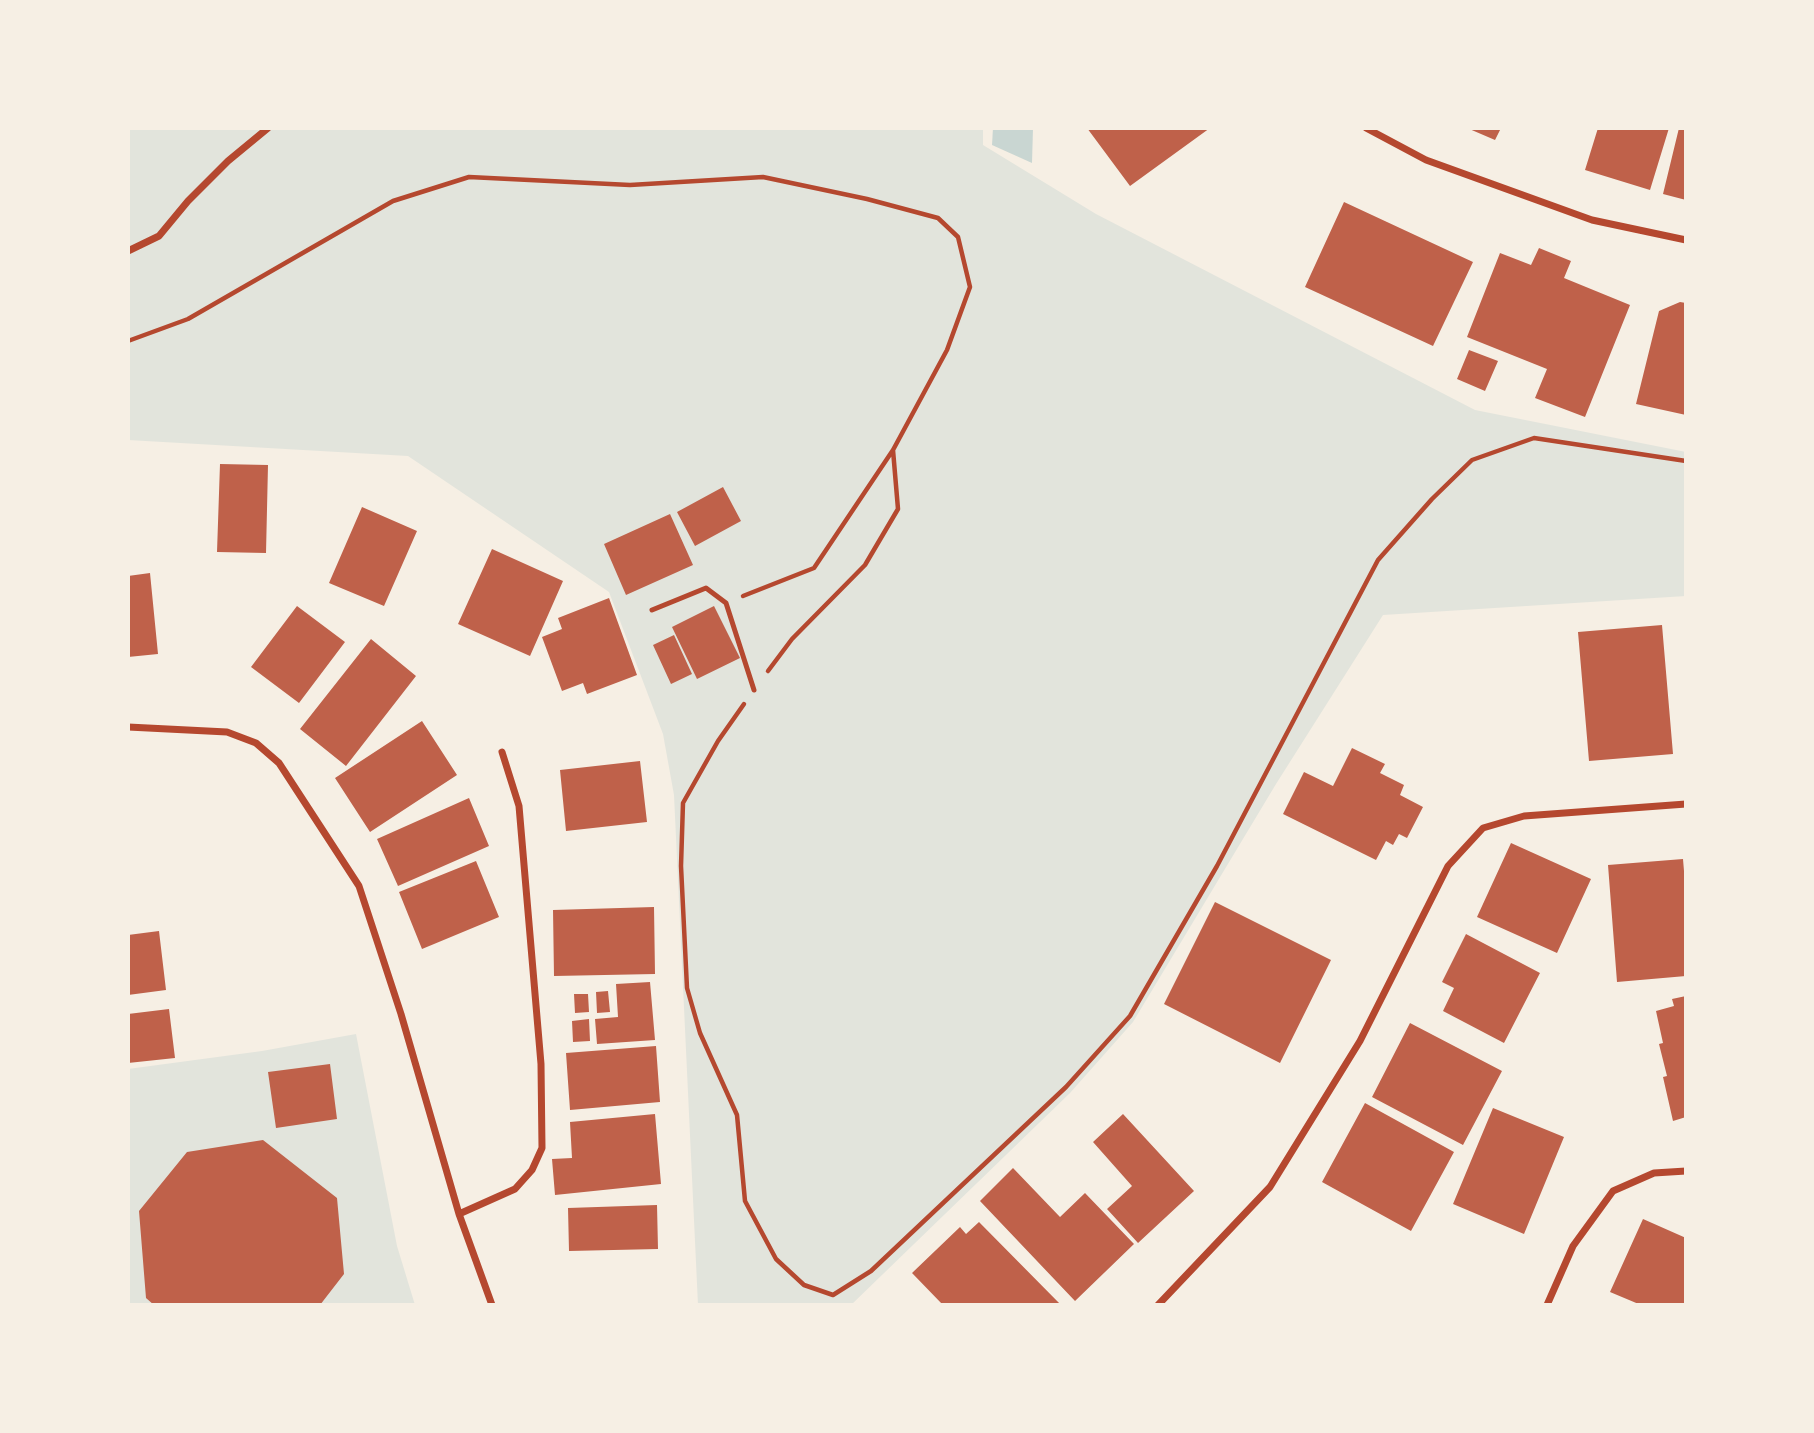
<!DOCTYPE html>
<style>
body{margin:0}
#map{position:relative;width:1814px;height:1433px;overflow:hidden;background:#f6efe4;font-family:Figtree,sans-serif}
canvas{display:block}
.frame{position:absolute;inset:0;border:130px solid #f6efe4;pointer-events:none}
</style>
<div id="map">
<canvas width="1814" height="1433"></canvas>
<div class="frame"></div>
</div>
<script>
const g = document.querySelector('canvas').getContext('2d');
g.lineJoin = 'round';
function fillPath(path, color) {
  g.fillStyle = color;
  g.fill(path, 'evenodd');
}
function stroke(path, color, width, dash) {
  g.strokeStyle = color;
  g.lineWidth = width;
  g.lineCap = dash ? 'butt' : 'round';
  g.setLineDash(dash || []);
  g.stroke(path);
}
const green = new Path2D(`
 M128,128H983V145L1096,214L1475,410L1686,452V596L1383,615L1276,784L1133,1022L1070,1093L851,1305H698L674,795L663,734L609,592L408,456L128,440Z
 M356,1034L397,1246L415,1305H128V1069L262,1051Z`);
const water = new Path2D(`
 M993,128H1033L1032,163L992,145Z`);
const building = new Path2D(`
 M1087,128H1210L1130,186Z
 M1467,128H1501L1495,140Z
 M1598,128H1669L1650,190L1585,170Z
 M1679,128H1686V200L1663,194Z
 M1344,202L1473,262L1433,346L1305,287Z
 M1539,248L1571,261L1564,278L1630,305L1585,417L1535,398L1547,369L1467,337L1500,253L1531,265Z
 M1680,302L1686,303V415L1636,404L1659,311Z
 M1469,350L1498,361L1485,391L1457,379Z
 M220,464L268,465L266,553L217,552Z
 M723,487L741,521L695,546L677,512Z
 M362,507L417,531L384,606L329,583Z
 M670,514L693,565L626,595L604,544Z
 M492,549L563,581L530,656L458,624Z
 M150,573L158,654L128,657V576Z
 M609,598L637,675L587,694L583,683L562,691L542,637L562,629L558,618Z
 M297,606L345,642L299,703L251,667Z
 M714,606L740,658L697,679L672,627Z
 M1662,625L1673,754L1589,761L1578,632Z
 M674,635L692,674L671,684L653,645Z
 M371,639L416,676L346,766L300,729Z
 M422,721L457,775L370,832L335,778Z
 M1352,748L1385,764L1380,773L1404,785L1400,795L1423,807L1407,838L1399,834L1393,845L1386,841L1376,860L1283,814L1304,772L1333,786Z
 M640,761L647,822L566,831L560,770Z
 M469,798L489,846L398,886L377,839Z
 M1511,843L1591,879L1557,953L1477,917Z
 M1683,859L1686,895V976L1617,982L1608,865Z
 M476,861L499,917L422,949L399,892Z
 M1215,902L1331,960L1280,1063L1164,1004Z
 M654,907L655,974L554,976L553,910Z
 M159,931L166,990L128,995V935Z
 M1466,934L1540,973L1504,1043L1443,1011L1454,988L1442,982Z
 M650,982L655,1040L597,1044L595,1019L618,1017L616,984Z
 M608,991L610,1012L597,1013L596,992Z
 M574,994H588L589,1012L575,1013Z
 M1686,996V1117L1673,1121L1663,1077L1667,1076L1659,1044L1663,1043L1656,1011L1674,1006L1672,999Z
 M169,1009L175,1058L128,1063V1014Z
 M589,1019L590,1041L573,1042L572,1021Z
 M1410,1023L1502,1071L1463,1145L1372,1097Z
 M656,1046L660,1102L570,1110L566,1053Z
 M330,1064L337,1119L276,1128L268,1072Z
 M1365,1103L1454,1152L1411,1231L1322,1182Z
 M1493,1108L1564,1137L1524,1234L1453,1204Z
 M655,1114L661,1184L555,1195L552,1159L572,1158L570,1122Z
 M1123,1114L1194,1191L1138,1243L1107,1209L1132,1186L1093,1142Z
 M263,1140L337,1198L344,1274L320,1305H154L146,1298L139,1211L187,1152Z
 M1013,1168L1060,1217L1085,1193L1134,1244L1075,1301L980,1201Z
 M657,1205L658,1249L569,1251L568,1208Z
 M1643,1219L1686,1238V1305H1641L1610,1292Z
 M979,1222L1061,1305H943L912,1273L960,1227L966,1234Z`);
const path = new Path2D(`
 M128,341L188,319L393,201L469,177L630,185L763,177L867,199L938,218L958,237L970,287L947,350L893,450L814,568L743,596
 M768,671L792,639L865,565L898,509L893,450
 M744,704L718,741L683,803L681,866L687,988L700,1033L737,1115L745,1201L776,1259L804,1285L833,1295L871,1271L1066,1087L1130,1016L1217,866L1378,560L1432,499L1472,460L1534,438L1686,461`);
const service = new Path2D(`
 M652,610L706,588L726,603L754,690`);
const minor = new Path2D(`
 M1366,128L1426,160L1592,220L1686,240
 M128,251L159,236L188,201L228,161L268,128
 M128,727L227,732L256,743L279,763L359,886L401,1014L459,1214L492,1305
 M459,1214L515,1189L532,1170L542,1148L541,1064L519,806L502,752
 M1158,1305L1270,1187L1360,1041L1448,866L1483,828L1524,816L1686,804
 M1547,1305L1573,1246L1613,1191L1654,1173L1686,1171`);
fillPath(green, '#e2e4dc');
fillPath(water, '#c9d6d2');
fillPath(building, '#bf614a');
stroke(path, '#b5482f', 4.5);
stroke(service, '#b5482f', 5);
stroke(minor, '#b5482f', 7);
</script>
